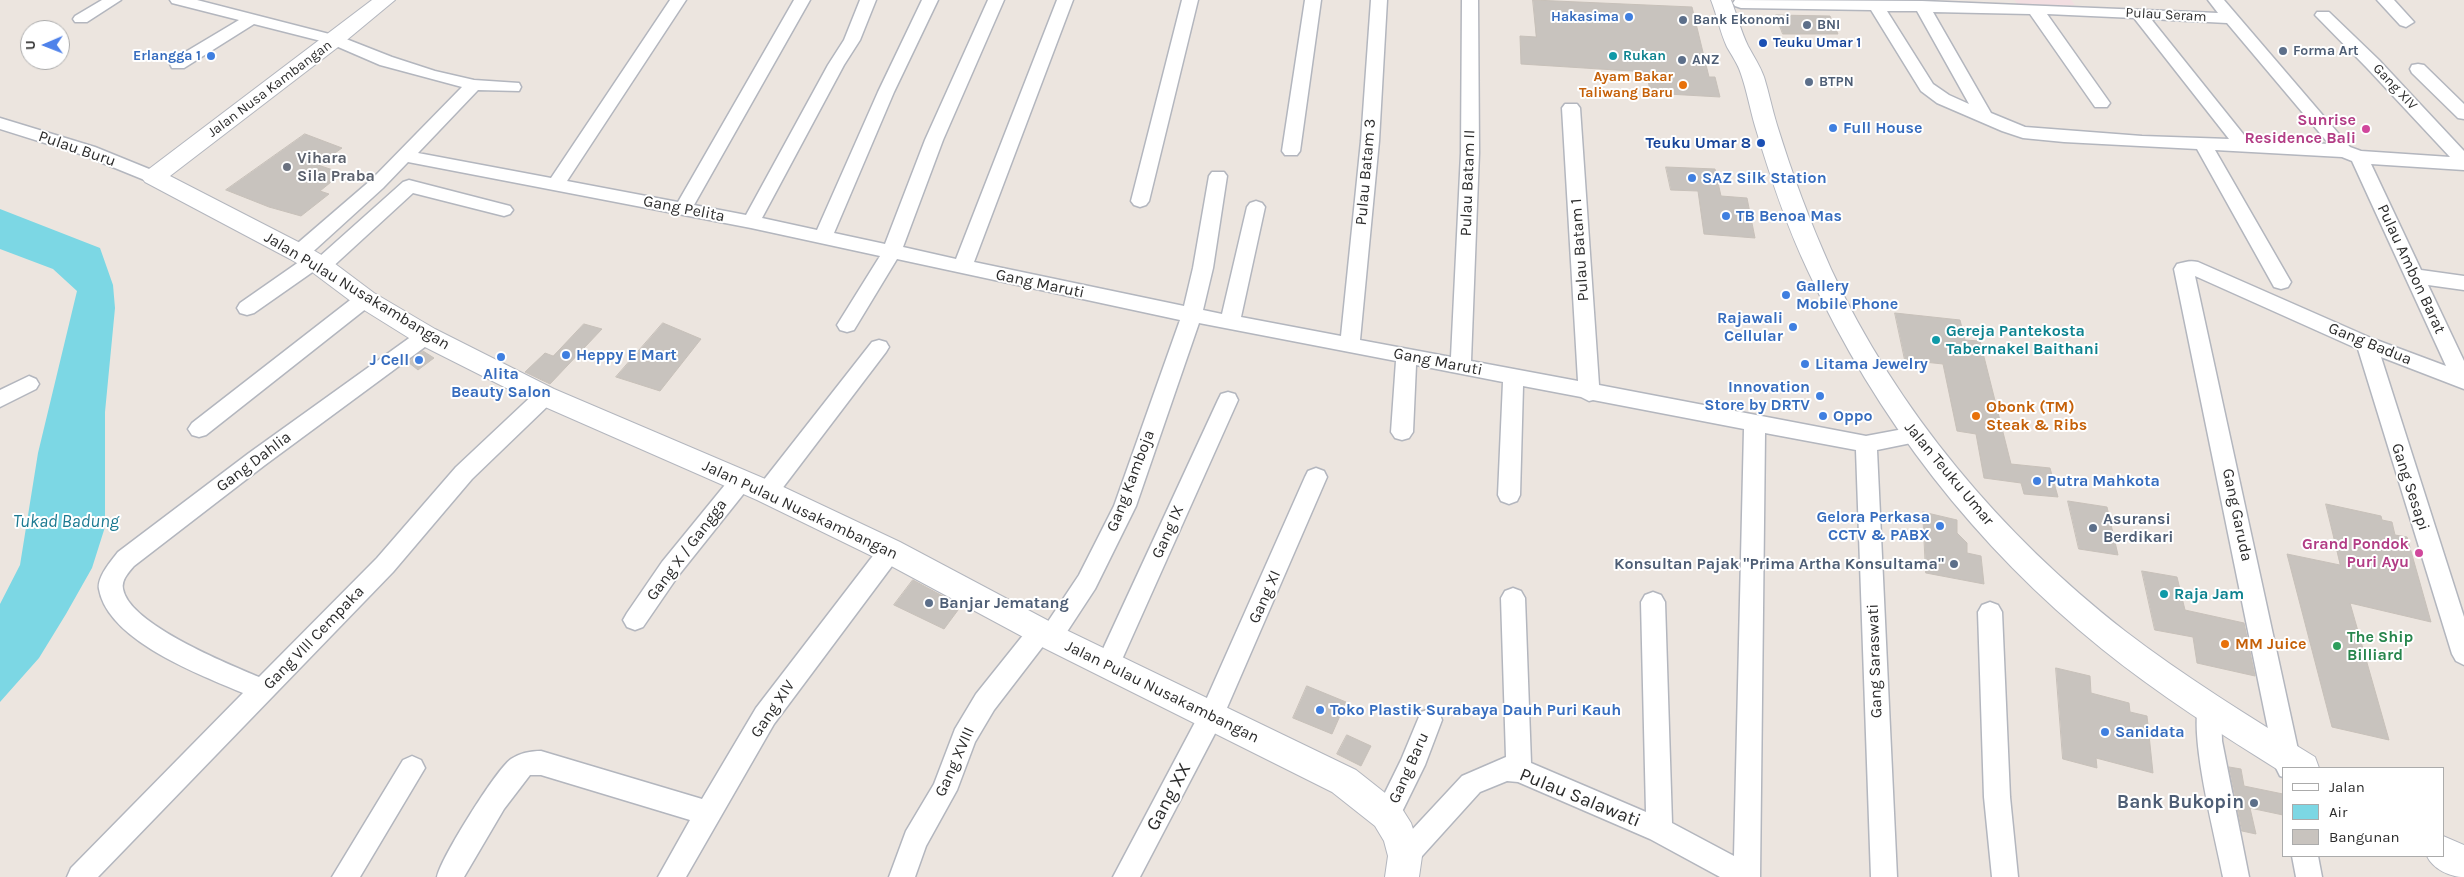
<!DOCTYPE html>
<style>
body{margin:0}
#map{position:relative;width:2464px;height:877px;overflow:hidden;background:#ece5df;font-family:Karla,sans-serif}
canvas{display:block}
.legend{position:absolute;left:2282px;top:767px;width:162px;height:90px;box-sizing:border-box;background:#fff;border:1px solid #ababab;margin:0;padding:6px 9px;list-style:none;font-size:15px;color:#2c2c2c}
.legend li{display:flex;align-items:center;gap:10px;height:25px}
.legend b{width:25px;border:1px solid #ababab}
.north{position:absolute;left:20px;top:20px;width:50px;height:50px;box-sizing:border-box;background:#fff;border:1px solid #ababab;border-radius:50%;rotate:269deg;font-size:14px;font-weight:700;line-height:20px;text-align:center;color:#2c2c2c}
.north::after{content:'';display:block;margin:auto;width:18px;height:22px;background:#4f82ea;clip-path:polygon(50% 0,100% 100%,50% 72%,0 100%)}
</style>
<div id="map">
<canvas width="2464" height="877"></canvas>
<ul class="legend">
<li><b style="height:6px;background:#fff"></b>Jalan</li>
<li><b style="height:14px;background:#7cd7e4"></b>Air</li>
<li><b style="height:14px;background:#c8c3be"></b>Bangunan</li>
</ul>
<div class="north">U</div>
</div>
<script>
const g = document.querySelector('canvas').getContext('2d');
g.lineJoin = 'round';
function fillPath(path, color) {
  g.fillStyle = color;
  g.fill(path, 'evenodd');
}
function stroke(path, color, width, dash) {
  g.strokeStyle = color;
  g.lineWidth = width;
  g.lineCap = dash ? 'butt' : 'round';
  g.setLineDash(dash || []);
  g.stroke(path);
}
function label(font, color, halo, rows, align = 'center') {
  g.font = font + ' Karla,sans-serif';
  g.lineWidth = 4;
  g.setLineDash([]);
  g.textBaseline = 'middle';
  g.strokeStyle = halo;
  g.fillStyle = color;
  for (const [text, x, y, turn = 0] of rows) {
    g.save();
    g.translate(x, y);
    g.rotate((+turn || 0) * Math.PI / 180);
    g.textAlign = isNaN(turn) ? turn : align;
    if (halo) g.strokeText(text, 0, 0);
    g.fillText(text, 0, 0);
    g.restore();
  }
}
const medical = new Path2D(`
 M2014,0H2071L2075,5L2020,7Z`);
const water = new Path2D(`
 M0,209L100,248L113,285L115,308L105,412V527L92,568L66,614L39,658L0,702V604L20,565L38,453L77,291L53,269L0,249Z`);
const building = new Path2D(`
 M1533,0L1692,7L1709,77H1715L1720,97L1650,93L1647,72L1521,64L1520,36L1536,37Z
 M1776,15L1830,16L1838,34H1783Z
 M305,134L342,148L318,165L342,173L320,191L329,194L301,216L269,207L226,190Z
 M1666,167L1715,169L1721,196L1747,198L1755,238L1704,234L1698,191L1671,190Z
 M1895,313L1960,320L1965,340L1980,341L2011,464L2050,468L2058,497L2024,494L2021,483L1984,478L1976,434L1957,431L1943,364L1905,360Z
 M663,323L701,339L660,391L616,377Z
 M584,324L602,329L550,384L525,372L545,353L553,356Z
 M423,351L434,358L418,370L408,362Z
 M2068,501L2107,507L2118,555L2079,549Z
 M2326,504L2381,516L2382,520L2392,522L2395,535L2407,537L2431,622L2350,603L2389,740L2332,727L2287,554L2340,565Z
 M1923,512L1957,520V533L1967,543V553L1981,556L1984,584L1926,573Z
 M2142,571L2177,577L2185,610L2244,623L2255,676L2197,663L2193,637L2155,630Z
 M913,580L961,606L944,629L894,605Z
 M2056,668L2090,676L2091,693L2129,703L2130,712L2147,716L2153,773L2096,758L2097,768L2063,759Z
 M1307,686L1346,702L1332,734L1293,718Z
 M1347,735L1371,746L1361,766L1337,754Z
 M2229,767L2241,769L2244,786L2283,794V815L2250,808L2256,834L2242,831Z`);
const street = new Path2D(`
 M102,0H121L87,22H75L73,19L75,16Z
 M170,0H197L341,37L392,57L435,71L474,80L519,83L521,87L519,91L478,90L418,153L551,178L670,0H686L567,181L678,202L794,0H810L694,205L746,215L828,65L844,40L860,0H876L860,40L844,65L762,218L817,230L878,92L922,0H938L894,92L834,233L885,244L925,140L988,0H1004L943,140L903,247L956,259L1057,0H1073L974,262L1184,306L1193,268L1209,176L1212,172H1224L1227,176L1213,268L1203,310L1222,314L1247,207L1250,203L1256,201L1262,203L1265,207L1241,317L1341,336L1361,141L1371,0H1387L1379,141L1360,340L1451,357L1461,153L1462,0H1478L1479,153L1471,361L1578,381L1562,108L1565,104H1577L1580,108L1599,385L1866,436L1914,427L1921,429L1925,435L1921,441L1877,450L1897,877H1871L1856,450L1765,433L1760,877H1720L1650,839L1518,782L1507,781L1480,792L1414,865L1405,869L1396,865L1392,856L1396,847L1462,776L1506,757L1501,598L1505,591L1513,588L1521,591L1525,598L1531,763L1646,812L1641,602L1645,595L1653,592L1661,595L1665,602L1672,823L1734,856L1744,429L1593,400L1589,401L1581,397L1523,386L1520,495L1517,501L1509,504L1501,501L1498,495L1503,382L1416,365L1413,432L1409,438L1402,440L1395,438L1391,432L1396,361L1199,323L1136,506L1095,589L1059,644L1051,647L1044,645L994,710L975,742L957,790L926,846L915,877H889L906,831L934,784L955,729L976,694L1032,624L1040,621L1047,623L1079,575L1114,506L1180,320L897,259L854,330L847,332L840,330L837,325L880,256L751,228L408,162L383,188L306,258L299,260L292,258L290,253L292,248L371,180L462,87L380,65L329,43L254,24L184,68H172L170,64L172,60L239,20L172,3Z
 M1182,0H1198L1149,201L1146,205L1140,207L1134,205L1131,201Z
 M1305,0H1321L1300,151L1297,155H1285L1282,151Z
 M1735,0L1922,1L2218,13L2208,0H2224L2350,147L2361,151L2450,157L2367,68L2315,15L2317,12H2329L2379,60L2464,151V170L2371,164L2421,270L2464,276V290L2428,285L2464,361V389L2381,357L2464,617V665L2456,661L2452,654L2358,349L2195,276L2302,768H2283V777L2280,776L2276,768L2174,269L2177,264C2185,262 2190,260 2198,262L2371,338L2446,366L2352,161L2342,157L2215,150L2291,282L2288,287L2281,289L2274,287L2197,149L2064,142L2023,138L2002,131L1937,103L1921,91L1871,10L1741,8L1735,6L1733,3ZM1887,11H1917L1969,104L1949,95L1933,84ZM1933,12L2030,14L2095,107H2107L2110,103L2047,14L2134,18L2229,139L2142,136L2025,127L1991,113ZM2151,19L2227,23L2329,144L2248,140Z
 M2377,0H2394L2414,22L2406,27L2400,25Z
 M2418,64L2424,65L2464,104V119L2458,118L2412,73L2410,69L2412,65Z
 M0,118L95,147L159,173L162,177L159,181L153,183L147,181L83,155L0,129Z
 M409,180L510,206L513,210L510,214L504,216L413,193L328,271L321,273L314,271L254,313L247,315L240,313L237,308L240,303L306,257L313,255L319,257L403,182Z
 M365,292L372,294L375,299L372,304L206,435L199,437L192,435L188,429L192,423L358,294Z
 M426,329L433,331L436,336L433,341L265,465L134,566C129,572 121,580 123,589C129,624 228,664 259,677L377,558L456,467L538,390L545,388L552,390L555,396L552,402L472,479L393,572L98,877H67L71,868L243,693C201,675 108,641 99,589C97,577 111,561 118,552L249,453L419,331Z
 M879,340L886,342L889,347L886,352L775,498L767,501L759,498L756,492L759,486L872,342Z
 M29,376L36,379L39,384L36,389L0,407V390Z
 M1228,392L1235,394L1238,400L1120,664L1117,672L1108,675L1099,672L1096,664L1218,400L1221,394Z
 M1316,468L1324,471L1327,477L1220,724L1140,877H1113L1202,709L1305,477L1308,471Z
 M741,472L749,475L752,481L749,487L678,576L643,627L635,630L627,627L623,620L627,613L662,562L733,475Z
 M890,542L898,544L901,551L898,558L774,724L686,877H658L690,820L541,775H530L504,809L464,877H437C441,858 495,771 511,759C520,753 531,751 541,751L702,799L756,708L882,544Z
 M1990,602L1998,605L2002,612L2010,797L2018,877H1992L1984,797L1978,612L1982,605Z
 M2209,697L2218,700L2221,708L2222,741L2249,877H2223C2216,840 2187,730 2200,700Z
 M1430,709L1439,712L1442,720L1425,765L1396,824L1387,827L1378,824L1374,815L1401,760L1421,712Z
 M412,756L421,760L425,768L360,877H332L403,760Z
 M2292,856H2318L2322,877H2296Z`);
const secondary = new Path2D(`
 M372,0H395L342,44L170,176L308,247L330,260L374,293L435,329L554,389L777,484L900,542L1062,628L1356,770L1399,804L1411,823L1422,856L1419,877H1385L1388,856L1384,841L1375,826L1332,792L1040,646L880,560L757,500L536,403L417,343L356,305L312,272L290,259L145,182L141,177L145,172Z
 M1711,0H1731C1737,15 1741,32 1748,46C1754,57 1760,66 1764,77C1769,93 1772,109 1777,125C1792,174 1810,222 1831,269C1897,411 2002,535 2125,631C2185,677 2250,717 2315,757L2319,768H2283V773C2221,734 2159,695 2102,649C1976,547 1876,419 1808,271C1786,225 1770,176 1755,126C1750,109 1747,91 1741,74C1738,64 1732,56 1727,47C1720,32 1717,15 1711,0Z
 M2443,836L2464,845V877C2450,877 2433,869 2427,856H2443Z`);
const markers = [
 [1629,17,5,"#3f7fe0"],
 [1683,20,5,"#5c6f8a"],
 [1807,25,5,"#5c6f8a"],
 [1763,43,5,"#1a4fb4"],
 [2283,51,5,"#5c6f8a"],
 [211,56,5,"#3f7fe0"],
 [1613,56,5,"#0f9aa8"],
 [1682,60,5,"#5c6f8a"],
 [1809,82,5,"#5c6f8a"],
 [1683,85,5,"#e8710a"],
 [1833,128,5,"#3f7fe0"],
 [2366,129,5,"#d1479c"],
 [1761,143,5,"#1a4fb4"],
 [287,167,5,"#6b7280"],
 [1692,178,5,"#3f7fe0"],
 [1726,216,5,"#3f7fe0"],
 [1786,295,5,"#3f7fe0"],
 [1793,327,5,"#3f7fe0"],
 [1936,340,5,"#0f9aa8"],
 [566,355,5,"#3f7fe0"],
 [501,357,5,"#3f7fe0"],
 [419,360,5,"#3f7fe0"],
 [1805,364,5,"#3f7fe0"],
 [1820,396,5,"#3f7fe0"],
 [1823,416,5,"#3f7fe0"],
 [1976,416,5,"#e8710a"],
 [2037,481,5,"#3f7fe0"],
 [1940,526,5,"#3f7fe0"],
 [2093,528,5,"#5c6f8a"],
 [2419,553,5,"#d1479c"],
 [1954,564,5,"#5c6f8a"],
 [2164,594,5,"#0f9aa8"],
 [929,603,5,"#5c6f8a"],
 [2225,644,5,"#e8710a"],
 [2337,646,5,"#2e9e5b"],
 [1320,710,5,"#3f7fe0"],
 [2105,732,5,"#3f7fe0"],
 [2254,803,5,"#5c6f8a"]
];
const farStreetnames = [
 ["Pulau Seram",2166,15,3],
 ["Gang XIV",2395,87,47],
 ["Jalan Nusa Kambangan",270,89,-37]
];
const farShopnames = [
 ["Hakasima",1619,17],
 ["Erlangga 1",201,56]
];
const farServicenames = [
 ["Bank Ekonomi",1693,20],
 ["BNI",1817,25],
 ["Forma Art",2293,51],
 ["ANZ",1692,60],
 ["BTPN",1819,82]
];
const farTransitnames = [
 ["Teuku Umar 1",1773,43]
];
const farCulturenames = [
 ["Rukan",1623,56]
];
const farFoodnames = [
 ["Ayam Bakar",1673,77],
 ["Taliwang Baru",1673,93]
];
const hotelNames = [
 ["Sunrise",2356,120],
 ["Residence Bali",2356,138],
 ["Grand Pondok",2409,544],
 ["Puri Ayu",2409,562]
];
const shopNames = [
 ["Full House",1843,128],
 ["SAZ Silk Station",1702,178],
 ["TB Benoa Mas",1736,216],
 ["Gallery",1796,286],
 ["Mobile Phone",1796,304],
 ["Rajawali",1783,318,"right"],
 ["Cellular",1783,336,"right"],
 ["Heppy E Mart",576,355],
 ["J Cell",409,360,"right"],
 ["Litama Jewelry",1815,364],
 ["Alita",501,374,"center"],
 ["Beauty Salon",501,392,"center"],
 ["Innovation",1810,387,"right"],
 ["Store by DRTV",1810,405,"right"],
 ["Oppo",1833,416],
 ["Putra Mahkota",2047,481],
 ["Gelora Perkasa",1930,517,"right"],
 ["CCTV & PABX",1930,535,"right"],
 ["Toko Plastik Surabaya Dauh Puri Kauh",1330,710],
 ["Sanidata",2115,732]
];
const transitNames = [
 ["Teuku Umar 8",1751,143]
];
const streetNames = [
 ["Pulau Buru",77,149,19],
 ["Pulau Batam 3",1366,172,-85],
 ["Pulau Batam II",1468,183,-88],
 ["Gang Pelita",684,209,11],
 ["Pulau Batam 1",1580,250,-94],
 ["Pulau Ambon Barat",2411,269,65],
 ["Gang Maruti",1040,284,12],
 ["Jalan Pulau Nusakambangan",357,291,31],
 ["Gang Badua",2370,344,22],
 ["Gang Maruti",1438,362,11],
 ["Gang Dahlia",254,462,-37],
 ["Jalan Teuku Umar",1949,474,50],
 ["Gang Kamboja",1131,481,-69],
 ["Gang Sesapi",2410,487,72],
 ["Jalan Pulau Nusakambangan",800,510,25],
 ["Gang Garuda",2237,515,78],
 ["Gang IX",1168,532,-66],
 ["Gang X / Gangga",687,550,-53],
 ["Gang XI",1265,597,-66],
 ["Gang VIII Cempaka",314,638,-46],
 ["Gang Saraswati",1875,661,-92],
 ["Jalan Pulau Nusakambangan",1162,692,26],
 ["Gang XIV",773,709,-56],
 ["Gang XVIII",955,762,-66],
 ["Gang Baru",1409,768,-66]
];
const worshipNames = [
 ["Vihara",297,158],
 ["Sila Praba",297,176]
];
const cultureNames = [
 ["Gereja Pantekosta",1946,331],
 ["Tabernakel Baithani",1946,349],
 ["Raja Jam",2174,594]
];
const foodNames = [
 ["Obonk (TM)",1986,407],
 ["Steak & Ribs",1986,425],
 ["MM Juice",2235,644]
];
const serviceNames = [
 ["Asuransi",2103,519],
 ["Berdikari",2103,537],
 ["Konsultan Pajak \"Prima Artha Konsultama\"",1944,564,"right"],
 ["Banjar Jematang",939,603]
];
const leisureNames = [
 ["The Ship",2347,637],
 ["Billiard",2347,655]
];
const waterNames = [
 ["Tukad Badung",66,522]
];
const nearStreetnames = [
 ["Gang XX",1169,797,-62],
 ["Pulau Salawati",1580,798,22]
];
const nearServicenames = [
 ["Bank Bukopin",2244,803]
];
fillPath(medical, '#f2dee1');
fillPath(water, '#7cd7e4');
fillPath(building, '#c8c3be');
stroke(building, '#c7c0b9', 1);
stroke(street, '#b3b6be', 3);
stroke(secondary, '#b3b6be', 2);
fillPath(street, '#fff');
fillPath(secondary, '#fff');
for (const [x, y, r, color] of markers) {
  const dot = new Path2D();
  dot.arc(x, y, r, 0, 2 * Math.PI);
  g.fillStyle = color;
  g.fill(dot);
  stroke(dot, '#fff', 2);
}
label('14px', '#2c2c2c', '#fff', farStreetnames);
label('bold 14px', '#366cbe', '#fff', farShopnames, 'right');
label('bold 14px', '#4e5e75', '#fff', farServicenames, 'left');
label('bold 14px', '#164399', '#fff', farTransitnames, 'left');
label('bold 14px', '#0d838f', '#fff', farCulturenames, 'left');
label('bold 14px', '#c56008', '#fff', farFoodnames, 'right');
label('bold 16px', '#b23c85', '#fff', hotelNames, 'right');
label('bold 16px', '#366cbe', '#fff', shopNames, 'left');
label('bold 16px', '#164399', '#fff', transitNames, 'right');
label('16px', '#2c2c2c', '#fff', streetNames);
label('bold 16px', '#5b616d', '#fff', worshipNames, 'left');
label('bold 16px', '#0d838f', '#fff', cultureNames, 'left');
label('bold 16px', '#c56008', '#fff', foodNames, 'left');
label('bold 16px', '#4e5e75', '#fff', serviceNames, 'left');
label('bold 16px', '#27864d', '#fff', leisureNames, 'left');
label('italic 18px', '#1a7991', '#fff', waterNames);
label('19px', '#2c2c2c', '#fff', nearStreetnames);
label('bold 19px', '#4e5e75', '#fff', nearServicenames, 'right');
</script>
